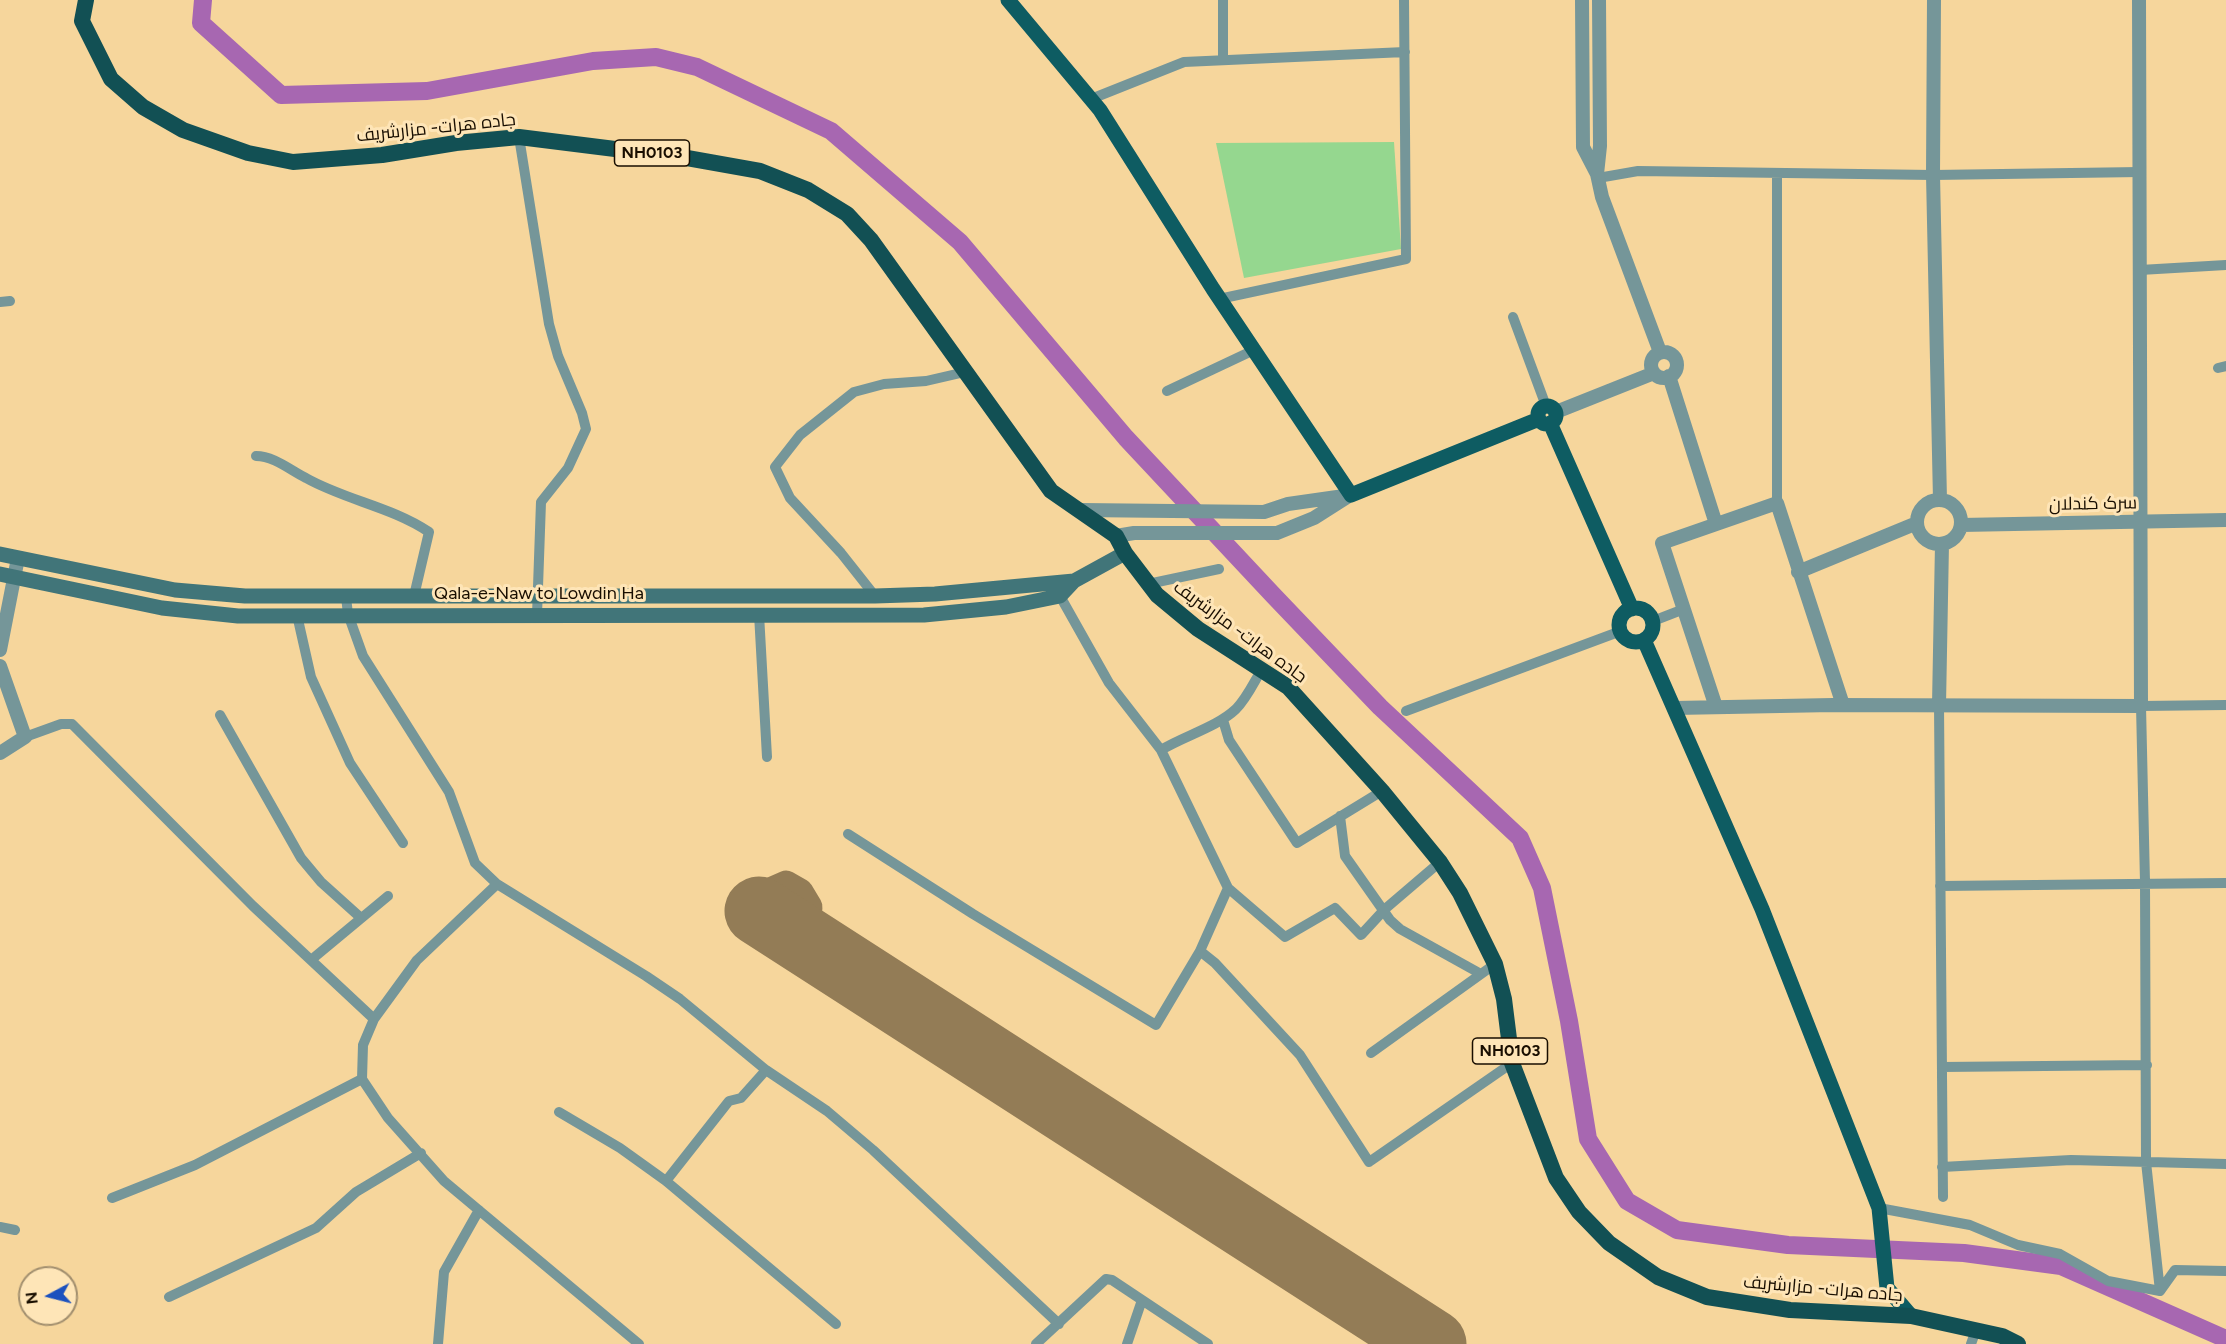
<!DOCTYPE html>
<meta charset="utf-8">
<style>
body{margin:0}
#map{position:relative;width:2226px;height:1344px;overflow:hidden;background:#f6d69c;font-family:Figtree,sans-serif}
canvas{display:block}
.north{position:absolute;left:18px;top:1266px;width:60px;height:60px;box-sizing:border-box;background:#fee5b7;border:2px solid #a28f6e;border-radius:50%;rotate:263deg;font-size:16px;font-weight:700;line-height:24px;text-align:center;color:#190e00}
.north::after{content:'';display:block;margin:auto;width:21px;height:27px;background:#1c51be;clip-path:polygon(50% 0,100% 100%,50% 72%,0 100%)}
</style>
<div id="map">
<canvas width="2226" height="1344"></canvas>
<div class="north">N</div>
</div>
<script>
const g = document.querySelector('canvas').getContext('2d');
g.lineJoin = 'round';
function fillPath(path, color) {
  g.fillStyle = color;
  g.fill(path, 'evenodd');
}
function stroke(path, color, width, dash) {
  g.strokeStyle = color;
  g.lineWidth = width;
  g.lineCap = dash ? 'butt' : 'round';
  g.setLineDash(dash || []);
  g.stroke(path);
}
function label(font, color, halo, rows, align = 'center') {
  g.font = font + ' Figtree,Cairo,sans-serif';
  g.lineWidth = 6;
  g.setLineDash([]);
  g.textBaseline = 'middle';
  g.strokeStyle = halo;
  g.fillStyle = color;
  for (const [text, x, y, turn = 0] of rows) {
    g.save();
    g.translate(x, y);
    g.rotate((+turn || 0) * Math.PI / 180);
    g.textAlign = isNaN(turn) ? turn : align;
    if (halo) g.strokeText(text, 0, 0);
    g.fillText(text, 0, 0);
    g.restore();
  }
}
const green = new Path2D(`
 M1394,142L1401,249L1244,278L1216,143Z`);
const river = new Path2D(`
 M203,0L201,23L281,95L427,91L593,61L656,57L697,67L831,131L960,242L1126,438L1273,595L1380,707L1520,838L1542,888L1569,1021L1588,1139L1627,1201L1677,1230L1788,1245L1964,1253L2061,1266L2226,1339`);
const taxiway = new Path2D(`
 M759,911L770,891L786,884L800,892L809,907L807,923L798,937`);
const runway = new Path2D(`
 M759,911L1432,1344`);
const minor = new Path2D(`
 M1223,0V60
 M1091,99L1184,62L1405,52
 M519,137L549,324L558,356L582,413L586,429L568,468L541,502L537,615
 M1777,174V503
 M1598,178L1638,171L1933,175L2140,172
 M2140,270L2226,265
 M1219,299L1406,259L1404,0
 M0,302L10,301
 M1513,317L1546,406
 M2218,368L2226,366
 M1167,391L1254,350
 M256,456C274,456 290,470 306,478C345,500 392,507 429,532L414,596
 M1148,584L1219,569
 M875,596L841,553L790,498L775,467L800,435L854,392L884,384L926,381L965,372
 M1060,596L1109,683L1161,750
 M346,597L348,614L363,656L449,792L475,863L497,884L646,976L680,999L766,1070L827,1111L873,1150L1059,1324
 M759,614L767,757
 M297,615L311,677L350,763L403,843
 M1653,621L1684,609
 M1939,705L1943,1197
 M1406,711L1621,631
 M220,715L301,858L321,882L361,918
 M1223,720L1229,740L1297,843L1382,791
 M25,737L61,724H72L253,906L374,1019
 M1340,816L1345,856L1390,920L1400,929L1481,974
 M848,834L973,914L1156,1025L1200,951L1228,888L1161,750C1184,736 1217,727 1236,709C1247,698 1254,682 1262,669
 M497,884L417,960L374,1019L363,1045L362,1079L388,1118L444,1181L639,1344
 M1940,886L2226,883
 M1228,888L1285,937L1335,908L1361,935L1385,909L1440,862
 M1200,951L1215,963L1300,1055L1369,1162L1512,1063
 M311,960L388,896
 M1371,1053L1495,964
 M1942,1067L2147,1065
 M559,1112L620,1148L666,1181L836,1324
 M1942,1167L2071,1160L2226,1164
 M666,1181L729,1101L741,1098L766,1070
 M112,1198L195,1165L362,1079
 M1879,1208L1970,1225L2018,1245L2060,1254L2108,1281L2160,1291
 M0,1227L15,1230
 M2160,1291L2146,1162L2145,882L2141,706L2226,705
 M2160,1291L2175,1270L2226,1271
 M169,1297L316,1228L356,1192L421,1153
 M438,1344L444,1272L479,1210
 M1036,1344L1106,1279L1112,1280L1208,1344
 M1127,1344L1142,1300
 M1971,1344L1976,1330`);
const tertiary = new Path2D(`
 M1582,0L1583,147L1597,174L1602,197L1660,352
 M1934,0L1933,175L1940,500
 M1597,174L1600,146L1599,0
 M1651 365a13 13 0 1 1 26 0a13 13 0 1 1-26 0Z
 M1669,376L1716,524
 M1556,412L1654,373
 M1917 522a22 22 0 1 1 44 0a22 22 0 1 1-44 0Z
 M1081,510L1264,512L1288,504L1351,495
 M1961,525L2226,520
 M1116,536L1134,533H1277L1314,518L1347,497
 M1798,572L1917,523
 M0,650L18,558
 M0,666L25,737L0,753
 M1939,705L1942,544
 M1716,707L1662,543L1777,503L1843,705
 M1675,708L1833,705L2141,706L2139,0`);
const secondary = new Path2D(`
 M0,554L175,590L245,596H875L935,594L1074,581
 M0,574L162,608L238,616L924,615L1006,607L1060,596L1074,581L1125,553`);
const primary = new Path2D(`
 M1008,0L1100,110L1213,289L1351,495L1539,419
 M1538 415a9 9 0 1 1 18 0a9 9 0 1 1-18 0Z
 M1550,423L1632,609
 M1619 625a17 17 0 1 1 34 0a17 17 0 1 1-34 0Z
 M1644,640L1762,909L1879,1208L1887,1288L1911,1316`);
const trunk = new Path2D(`
 M86,0L82,21L111,79L143,107L183,130L248,153L293,162L382,155L456,143L519,137L687,158L760,171L808,190L847,214L871,240L1051,491L1116,536L1125,553L1157,595L1198,629L1288,687L1382,791L1440,862L1460,893L1495,964L1504,999L1512,1063L1556,1178L1579,1212L1609,1243L1658,1277L1707,1297L1790,1310L1911,1316L2002,1336L2018,1344`);
const shields = [
 [652,153,75],
 [1510,1051,75]
];
const shieldNames = [
 ["NH0103",652,153],
 ["NH0103",1510,1051]
];
const streetNames = [
 ["جاده هرات- مزارشریف",436,128,-6],
 ["سرک کندلان",2093,504,-1],
 ["Qala-e-Naw to Lowdin Ha",539,594],
 ["جاده هرات- مزارشریف",1240,632,36],
 ["جاده هرات- مزارشریف",1823,1289,5]
];
fillPath(green, '#95d78f');
stroke(river, '#a767b1', 18);
stroke(taxiway, '#937c56', 27);
stroke(runway, '#937c56', 69);
stroke(minor, '#759699', 10);
stroke(tertiary, '#759699', 14);
stroke(secondary, '#417579', 15);
stroke(primary, '#0e5c62', 15);
stroke(trunk, '#125054', 16);
for (const [x, y, w] of shields) {
  const box = new Path2D();
  box.roundRect(x - w / 2, y - 13, w, 26, 4.5);
  g.fillStyle = '#fee5b7';
  g.fill(box);
  stroke(box, '#190e00', 1.5);
}
label('bold 16px', '#190e00', null, shieldNames);
label('18px', '#190e00', '#fee5b7', streetNames);
</script>
